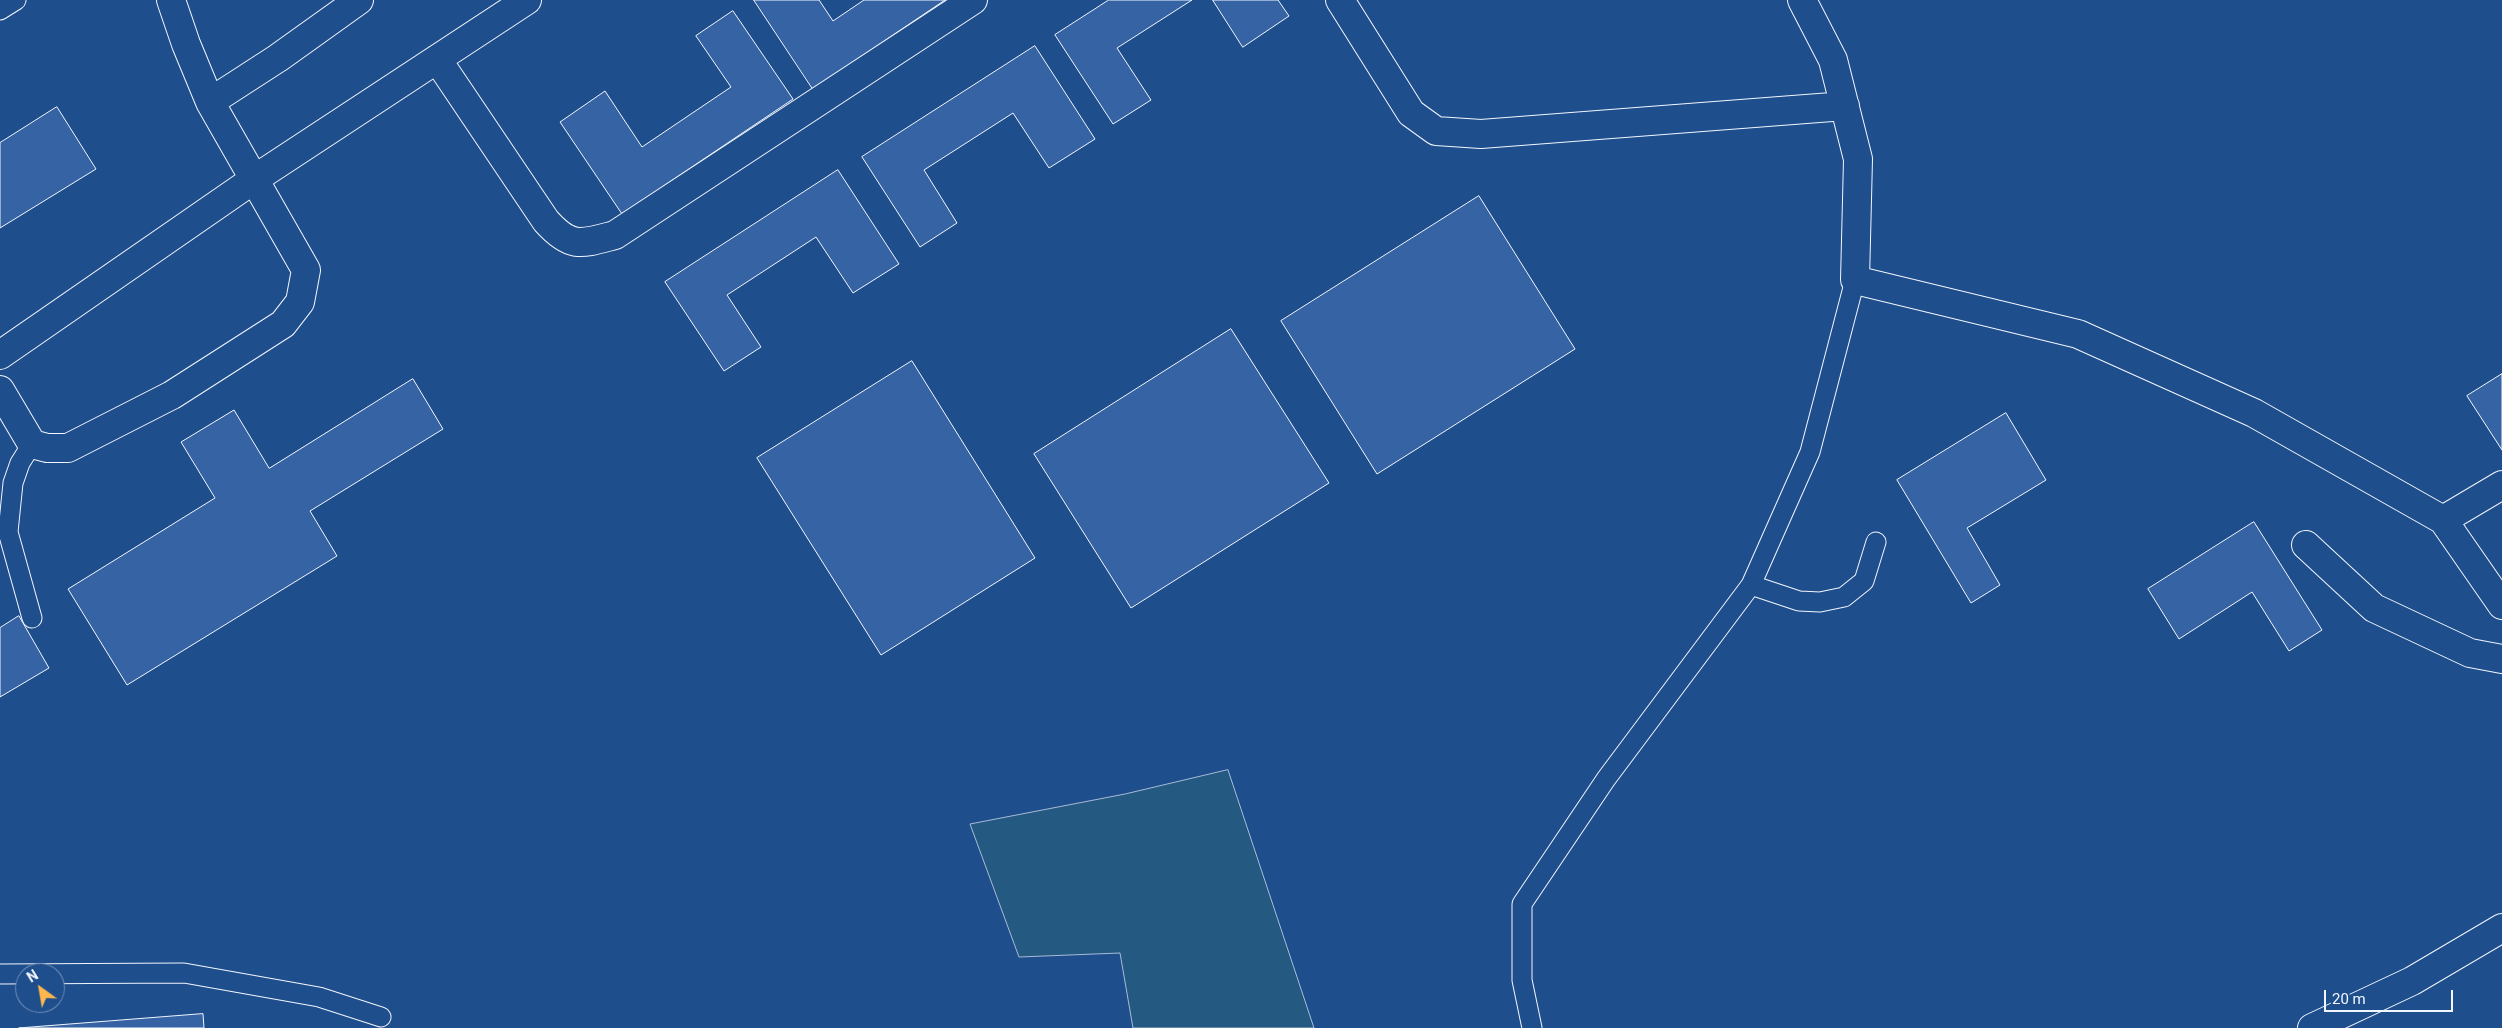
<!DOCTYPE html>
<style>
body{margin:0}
#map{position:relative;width:2502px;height:1028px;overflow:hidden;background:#1f4e8c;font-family:Roboto,sans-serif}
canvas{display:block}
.north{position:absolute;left:15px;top:963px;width:50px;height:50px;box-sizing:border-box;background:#1f4e8c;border:1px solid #7391ba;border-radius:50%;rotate:328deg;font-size:14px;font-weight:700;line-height:20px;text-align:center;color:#f2f6ff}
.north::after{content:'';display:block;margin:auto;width:18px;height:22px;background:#ffb74d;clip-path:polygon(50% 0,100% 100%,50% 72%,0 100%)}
.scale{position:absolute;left:2324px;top:990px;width:129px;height:22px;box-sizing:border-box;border:2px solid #f2f6ff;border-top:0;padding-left:6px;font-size:15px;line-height:18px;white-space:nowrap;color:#f2f6ff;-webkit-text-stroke:4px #1f4e8c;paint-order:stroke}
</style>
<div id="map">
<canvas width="2502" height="1028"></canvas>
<div class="north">N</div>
<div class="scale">20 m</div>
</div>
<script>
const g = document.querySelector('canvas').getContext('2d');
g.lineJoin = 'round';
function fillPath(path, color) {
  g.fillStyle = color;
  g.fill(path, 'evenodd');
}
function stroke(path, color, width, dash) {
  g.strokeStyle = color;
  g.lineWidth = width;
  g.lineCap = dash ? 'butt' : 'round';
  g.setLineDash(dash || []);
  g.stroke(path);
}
const green = new Path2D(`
 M1228,770L1314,1028H1133L1120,953L1019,957L970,824L1125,794Z`);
const building = new Path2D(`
 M754,0H819L833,21L864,0H945L813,89Z
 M1109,0H1192L1117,48L1151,100L1113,124L1055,35Z
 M1213,0H1278L1289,16L1243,47Z
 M733,11L793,99L622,214L560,122L605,91L642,147L731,87L696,36Z
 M1035,46L1095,139L1049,168L1013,113L924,170L957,223L920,247L862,157Z
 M57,107L96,169L0,228V143Z
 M838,170L899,264L853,293L816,237L727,295L761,347L724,371L665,282Z
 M1479,196L1575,349L1377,474L1281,321Z
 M1231,329L1329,483L1131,608L1034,454Z
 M912,361L1035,558L881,655L757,458Z
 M2502,374V450L2467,396Z
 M413,379L443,429L310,511L337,556L127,685L68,589L215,498L181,442L234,410L269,468Z
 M2006,413L2046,480L1967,528L2000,585L1971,603L1897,480Z
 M2254,522L2322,630L2289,651L2252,592L2179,639L2148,589Z
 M19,616L49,668L0,697V628Z
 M203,1014L204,1028H19Z`);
const lane = new Path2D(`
 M0,10L16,0
 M32,444L20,463L13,483L8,532L32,618
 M1751,585L1799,601L1820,602L1844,597L1864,581L1876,542
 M0,974L184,973L319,997L381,1017
 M1532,1028L1522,980V904L1606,779L1751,585L1810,452L1855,280`);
const street = new Path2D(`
 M1340,0L1411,113L1436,131L1481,134L1845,106
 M1802,0L1833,60L1858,159L1855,280L2078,334L2254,413L2443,520L2502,605
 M437,59L546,221C571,249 581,244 615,235L973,0
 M210,102L278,58L359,0
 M0,355L253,180L527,0
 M0,390L32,444L47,448H68L172,395L283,324L300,302L306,270L210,102L186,44L171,0
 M2443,520L2502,485
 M2306,545L2374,608L2470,653L2502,659
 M2312,1028L2412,981L2502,928`);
fillPath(green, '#245a82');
stroke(green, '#a8bbd7', 1);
fillPath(building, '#3563a3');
stroke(building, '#f2f6ff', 1);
stroke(lane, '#f2f6ff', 21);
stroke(street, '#f2f6ff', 30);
stroke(lane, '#1f4e8c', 19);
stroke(street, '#1f4e8c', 28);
</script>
